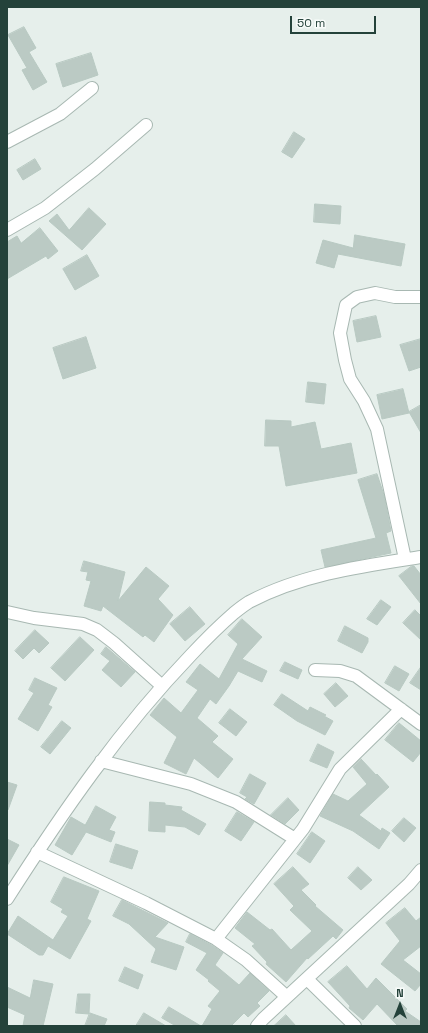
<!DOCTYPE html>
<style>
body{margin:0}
#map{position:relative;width:428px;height:1033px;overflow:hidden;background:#e6efeb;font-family:"Space Grotesk",sans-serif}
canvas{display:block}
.frame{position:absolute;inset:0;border:8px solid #24423a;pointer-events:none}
.north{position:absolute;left:380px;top:985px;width:40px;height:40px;-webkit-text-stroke:3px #f7fbf9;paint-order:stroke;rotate:0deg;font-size:11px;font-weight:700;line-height:16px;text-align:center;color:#24423a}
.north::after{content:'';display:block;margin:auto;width:14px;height:18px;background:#24423a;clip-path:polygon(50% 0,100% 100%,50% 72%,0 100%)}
.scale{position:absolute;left:290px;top:16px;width:86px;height:18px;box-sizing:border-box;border:2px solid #24423a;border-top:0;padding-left:5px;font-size:12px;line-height:14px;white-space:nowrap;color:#24423a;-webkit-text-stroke:3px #f7fbf9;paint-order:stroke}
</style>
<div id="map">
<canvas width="428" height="1033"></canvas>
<div class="frame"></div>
<div class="north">N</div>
<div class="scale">50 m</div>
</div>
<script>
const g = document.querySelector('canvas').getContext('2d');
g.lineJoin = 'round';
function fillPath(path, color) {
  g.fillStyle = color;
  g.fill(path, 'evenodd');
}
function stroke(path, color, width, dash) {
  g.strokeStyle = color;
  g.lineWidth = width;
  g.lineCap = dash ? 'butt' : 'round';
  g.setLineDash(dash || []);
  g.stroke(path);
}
const building = new Path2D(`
 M24,27L36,48L29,52L47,82L33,90L22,70L27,68L8,35Z
 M91,53L98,75L63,87L56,64Z
 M294,132L305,139L292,158L282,152Z
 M35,159L41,169L23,180L17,170Z
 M315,204L341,206L340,224L314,222Z
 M89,208L106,224L82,250L49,221L57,214L69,230Z
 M40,228L58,251L48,259L46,256L7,279V242L17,236L21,243Z
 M355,235L405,244L401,266L338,254L334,268L316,263L323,240L353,248Z
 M87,255L99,276L75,290L63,269Z
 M376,316L381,337L357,342L353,321Z
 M86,337L96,368L63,379L53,348Z
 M421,339V367L409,371L400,345Z
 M308,382L326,384L324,404L306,402Z
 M403,389L409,413L382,419L377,395Z
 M421,405V433L409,412Z
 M266,420L291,421V427L315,422L321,449L351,443L357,473L286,486L279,446H265Z
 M377,474L384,495L391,531L386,533L391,553L325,567L321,550L376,538L358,480Z
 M84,561L125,572L118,601L146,567L169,586L158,599L173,615L154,642L145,635L143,637L103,606L101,611L84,606L91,581L86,580L88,572L81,571Z
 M412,566H414L421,575V604L399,576Z
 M381,600L391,607L377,625L367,619Z
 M190,607L205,624L185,641L170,624Z
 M415,610L421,616V640L403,623Z
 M242,619L262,637L242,659L267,671L262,682L238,671L229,686L216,704L210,699L197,718L218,736L212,742L233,759L218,778L194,758L186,774L164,763L177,737L150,715L164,698L181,713L198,690L186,682L200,664L219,679L238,644L228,635Z
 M345,626L368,638V642L362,653L338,641Z
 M35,630L49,643L39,653L34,648L23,659L15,651Z
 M80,637L94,650L65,681L51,668Z
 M106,647L135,672L121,687L102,670L110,661L101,654Z
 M285,662L302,670L298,679L280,671Z
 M395,666L409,674L399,691L385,683Z
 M421,667V690L410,683Z
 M35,678L57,688L48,705L52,707L38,731L18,719L34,693L29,690Z
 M336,683L348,696L335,707L324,694Z
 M282,694L308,711L310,707L326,715L324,716L333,721L325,735L297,721L274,705Z
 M230,709L247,722L236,736L219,723Z
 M62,721L71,728L50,754L41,747Z
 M399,723L421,741V752L413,762L385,740Z
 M318,744L334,752L327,768L310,761Z
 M361,759L376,775L377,774L389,787L359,815L381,831L382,828L390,833L379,849L353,831L320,816L333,794L348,801L367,784L353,767Z
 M250,774L266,783L254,804L245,799L247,797L240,793Z
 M7,782L17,785L8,810H7Z
 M288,798L299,810L285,824L271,815Z
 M150,802L165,803V805L182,807L181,810L206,824L199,835L185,827L165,825V832L149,831Z
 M96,806L116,817L109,830L115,832L111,842L86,832L72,855L55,845L71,817L85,825Z
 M237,812L254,822L241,841L225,831Z
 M404,818L416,828L404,842L392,831Z
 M312,832L325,841L310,863L297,854Z
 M7,839L19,845L7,866Z
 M116,844L138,851L132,869L110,862Z
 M293,867L309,884L301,890L316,905L315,906L343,930L336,939L333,936L308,959L307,958L286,982L266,964L267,962L252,946L255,944L235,928L247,912L270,930L272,929L291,950L312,931L290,910L294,906L274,884Z
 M358,867L372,880L361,890L348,878Z
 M64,877L99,891L87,919L91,921L70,959L48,946L43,955H39L7,934L18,916L53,940L68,916L61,912L63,909L51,902Z
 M122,900L168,923L155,937L184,947L176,970L151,962L156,949L129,924L113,916Z
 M405,908L416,921L421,917V946L403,960L421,974V984L415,991L381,964L400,941L386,923Z
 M190,934L213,946L223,953L215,965L239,985L250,973L269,991L257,1003L260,1006L248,1017L244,1013L231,1026H202L212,1009L208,1006L220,991L208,981L209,980L196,970L207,953L186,942Z
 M347,966L367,989L376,978L407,1009L405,1011L421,1022V1026H398L377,1004L363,1020L349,1008L350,1006L328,982Z
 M125,967L143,975L138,989L119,981Z
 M34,980L53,984L43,1026H23L25,1015L7,1007V987L30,998Z
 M78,994H90L89,1014L76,1013Z
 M169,1007L201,1026H176L162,1018Z
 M90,1013L107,1019L104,1026H85Z
 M144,1013L166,1026H136Z
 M286,1015L296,1026H274Z`);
const street = new Path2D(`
 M7,142L60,114L92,88
 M7,230L45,208L95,169L146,125
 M405,559L377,429L364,401L350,379L345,360L340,333L346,305L357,297L375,293L395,297H421
 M7,612L34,618L83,624L97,630L114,643L161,685
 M315,670L340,671L356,676L421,724
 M101,761L191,784L236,802L295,839
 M37,852L146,903L216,939L246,960L287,997
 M7,899C62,813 120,729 191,655C205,640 219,626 234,613C239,609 244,605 249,602C302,574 363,566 421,557
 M216,939L303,829L340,769L401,709
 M307,979L355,1026
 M257,1026L263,1019L409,884L421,870`);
fillPath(building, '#bbcac4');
stroke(building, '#b8c9c2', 1);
stroke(street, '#a8b8b2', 14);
stroke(street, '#fff', 12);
</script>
